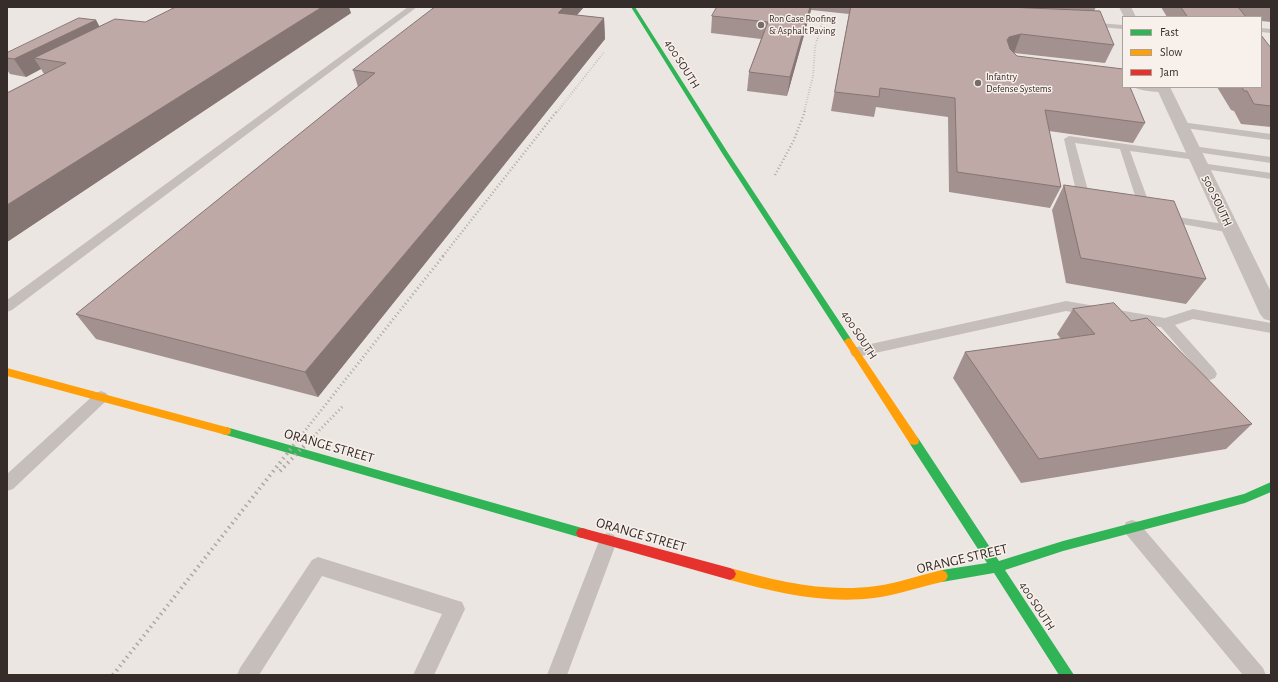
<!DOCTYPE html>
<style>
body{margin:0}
#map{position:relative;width:1278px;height:682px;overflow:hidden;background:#ece6e2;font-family:"Alegreya Sans",sans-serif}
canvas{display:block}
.frame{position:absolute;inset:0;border:8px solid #362c2a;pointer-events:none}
.legend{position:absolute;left:1122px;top:16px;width:140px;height:72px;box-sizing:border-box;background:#f8f0ea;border:1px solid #aaa29d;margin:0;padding:5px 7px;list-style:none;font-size:12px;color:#362c2a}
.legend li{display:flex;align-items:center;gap:8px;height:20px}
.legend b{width:20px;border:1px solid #aaa29d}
</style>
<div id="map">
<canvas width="1278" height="682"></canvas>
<div class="frame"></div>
<ul class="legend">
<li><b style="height:5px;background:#30b455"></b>Fast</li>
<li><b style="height:5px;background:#ff9f0a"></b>Slow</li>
<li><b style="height:5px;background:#e5322d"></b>Jam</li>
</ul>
</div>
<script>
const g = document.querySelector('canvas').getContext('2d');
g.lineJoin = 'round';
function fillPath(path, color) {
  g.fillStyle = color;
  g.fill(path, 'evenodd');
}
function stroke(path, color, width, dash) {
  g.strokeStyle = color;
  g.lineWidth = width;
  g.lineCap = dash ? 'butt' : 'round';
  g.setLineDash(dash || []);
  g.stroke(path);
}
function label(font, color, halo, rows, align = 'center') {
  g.font = font + ' "Alegreya Sans",sans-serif';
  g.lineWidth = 3;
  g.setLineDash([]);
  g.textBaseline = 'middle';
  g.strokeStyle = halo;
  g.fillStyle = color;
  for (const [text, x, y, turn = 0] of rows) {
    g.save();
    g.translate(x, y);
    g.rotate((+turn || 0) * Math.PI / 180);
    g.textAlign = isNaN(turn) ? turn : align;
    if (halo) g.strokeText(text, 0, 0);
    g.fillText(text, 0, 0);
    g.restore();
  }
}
const lane = new Path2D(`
 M408,7H417L12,310L7,312V300Z
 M1085,22L1123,25V29L1088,26L1084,24Z
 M1261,28L1271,29V33L1261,32Z
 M1134,87L1168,88L1170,90C1165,94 1139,91 1134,87Z
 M1181,122L1271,134V140L1178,127L1176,125L1178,123Z
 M1069,136L1196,154L1201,157L1196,160L1130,151L1153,214L1151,216H1143L1141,214L1120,149L1075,143L1092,205L1090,207C1085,209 1082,208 1079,204L1064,139Z
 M1193,146L1271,157V163L1189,151L1188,149L1189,147Z
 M1201,163L1271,173V179L1197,168L1196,166Z
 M1164,215L1231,225L1235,226L1237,229L1235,232L1231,233L1160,220L1158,218L1160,216Z
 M1066,301L1165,318L1193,309L1271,323V333L1193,319L1175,325L1215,370L1217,374L1215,378L1210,380L1205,378L1161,327L1066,311L857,357L852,356L850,352L852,348L857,347Z
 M101,391L106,393L109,397L106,401L13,489L7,491V474L96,393Z
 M1132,520L1138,522L1263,668L1266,675H1243L1126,534L1123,528L1126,522Z
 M608,533L614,535L617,541L567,675H547L599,541L602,535Z
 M318,557L462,602L465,609L434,675H413L442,614L322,576L259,675H237L240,668L312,560Z`);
const street = new Path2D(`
 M1119,7H1131L1136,17H1124Z
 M1156,87H1170L1271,292V321L1264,319L1260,314Z`);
const fast = new Path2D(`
 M631,7H635L728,153L851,339L852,341L851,343H845L722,153Z
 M226,427L582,528L586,529L588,533L586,537L582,538L226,435L222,434L221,431L222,428Z
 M914,437L918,438L999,561L1063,541L1244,494L1271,482V492L1245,503L1063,551L1005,570L1074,675H1059L994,573L942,582L938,580L936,576L938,572L942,570L987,563L910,444L909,441L910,438Z`);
const slow = new Path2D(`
 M848,338L851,339L918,438L919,441L918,444L914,445L910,444L845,343L844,341Z
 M7,368L226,427L230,428L231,431L230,434L226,435L7,376Z
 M730,568C777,581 826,593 876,586C898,583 920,575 942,570L946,572L948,576L946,580L942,582C919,587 897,595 874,598C825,604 777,593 730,580L726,578L724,574L726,570Z`);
const jam = new Path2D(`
 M582,528L730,568L734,570L736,574L734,578L730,580L582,538L578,537L576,533L578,529Z`);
const railFar3 = new Path2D(`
 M557,112L604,52
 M804,112L813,76L815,47L824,16`);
const railFar2 = new Path2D(`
 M775,175L794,140L805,111
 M443,256L557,111`);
const railFar1 = new Path2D(`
 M296,442L444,255
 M308,442L343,406`);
const rail = new Path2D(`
 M280,471L309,441
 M113,675L297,441`);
const wall = new Path2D(`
 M435,7H584L577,15L604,18L605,39L318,397L96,339L76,314L358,87L353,70Z
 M717,7H1096L1094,11L1114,45L1105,63L1014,53L1017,56L1145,123L1133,143L1049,131L1061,187L1050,208L949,192L948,117L876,107L874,117L831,111L849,14L811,10L787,96L747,91L749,72L761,39L711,33L712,16Z
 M1161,7H1271V22L1261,21V17H1167Z
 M351,13L7,242V93L44,74L41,69L26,77L10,74L7,70V53L96,20L99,26L145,22Z
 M1271,48V127L1241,124L1234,111L1231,110L1217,87H1261Z
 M1064,185L1206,279L1186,304L1066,283L1052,210Z
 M1073,309L1131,321L1252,424L1226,449L1021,483L953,378L965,352L1061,339L1057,334Z`);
const shadedWall = new Path2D(`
 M322,7H349L351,13L7,242V205Z
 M564,7H584L560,34L558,13Z
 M810,7H811V10L787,96L790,77Z
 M604,18L605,39L318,397L305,372Z
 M96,20L105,37L34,58L41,69L26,77L14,59Z
 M1021,34L1014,53L1002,55L1009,37Z`);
const building = new Path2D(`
 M176,7H322L7,205V93L66,63L34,58L115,19L145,22Z
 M435,7H564L558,13L604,18L305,372L76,314L375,73L353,70Z
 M717,7H810L790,77L749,72L768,22L712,16Z
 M851,7H1007L1100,11L1114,45L1021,34L1009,37L1007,40L1010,49L1017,56L1123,69V87H1130L1145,123L1045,110L1061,187L957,172L955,98L880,88L879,97L835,92Z
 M1181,7H1238L1246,17H1188Z
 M79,18L96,20L14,59L7,58V53Z
 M1261,35L1271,48V106L1254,104L1247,91H1244L1242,87H1261Z
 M1064,185L1174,201L1206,279L1081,258Z
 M1114,303L1131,321L1147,318L1252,424L1039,459L965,352L1095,334L1073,309Z`);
const markers = [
 [761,25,4,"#766d6a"],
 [978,83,4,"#766d6a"]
];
const farPoinames = [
 ["Ron Case Roofing",769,19],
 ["& Asphalt Paving",769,31],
 ["Infantry",986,77],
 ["Defense Systems",986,89]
];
const streetNames = [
 ["400 SOUTH",682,64,58],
 ["500 SOUTH",1217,201,65],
 ["400 SOUTH",859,335,57],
 ["400 SOUTH",1037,606,57]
];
const nearStreetnames = [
 ["ORANGE STREET",329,446,16],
 ["ORANGE STREET",641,535,16],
 ["ORANGE STREET",962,559,-13]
];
fillPath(lane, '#c5bebb');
fillPath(street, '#c5bebb');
fillPath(fast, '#30b455');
fillPath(slow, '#ff9f0a');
fillPath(jam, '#e5322d');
stroke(railFar3, '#ada7a5', 2, [0.5, 2]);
stroke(railFar2, '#ada7a5', 2.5, [1, 2.5]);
stroke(railFar1, '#ada7a5', 3, [1, 3]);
stroke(rail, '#ada7a5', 4, [1.5, 4]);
fillPath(wall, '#a3918f');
fillPath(shadedWall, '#857674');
fillPath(building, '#bea9a6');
stroke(building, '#857674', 1);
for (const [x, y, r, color] of markers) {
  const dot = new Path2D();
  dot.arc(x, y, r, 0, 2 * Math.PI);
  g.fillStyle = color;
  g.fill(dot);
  stroke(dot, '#f8f0ea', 1.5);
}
label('10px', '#362c2a', '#f8f0ea', farPoinames, 'left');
label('12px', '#362c2a', '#f8f0ea', streetNames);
label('14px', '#362c2a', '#f8f0ea', nearStreetnames);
</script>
